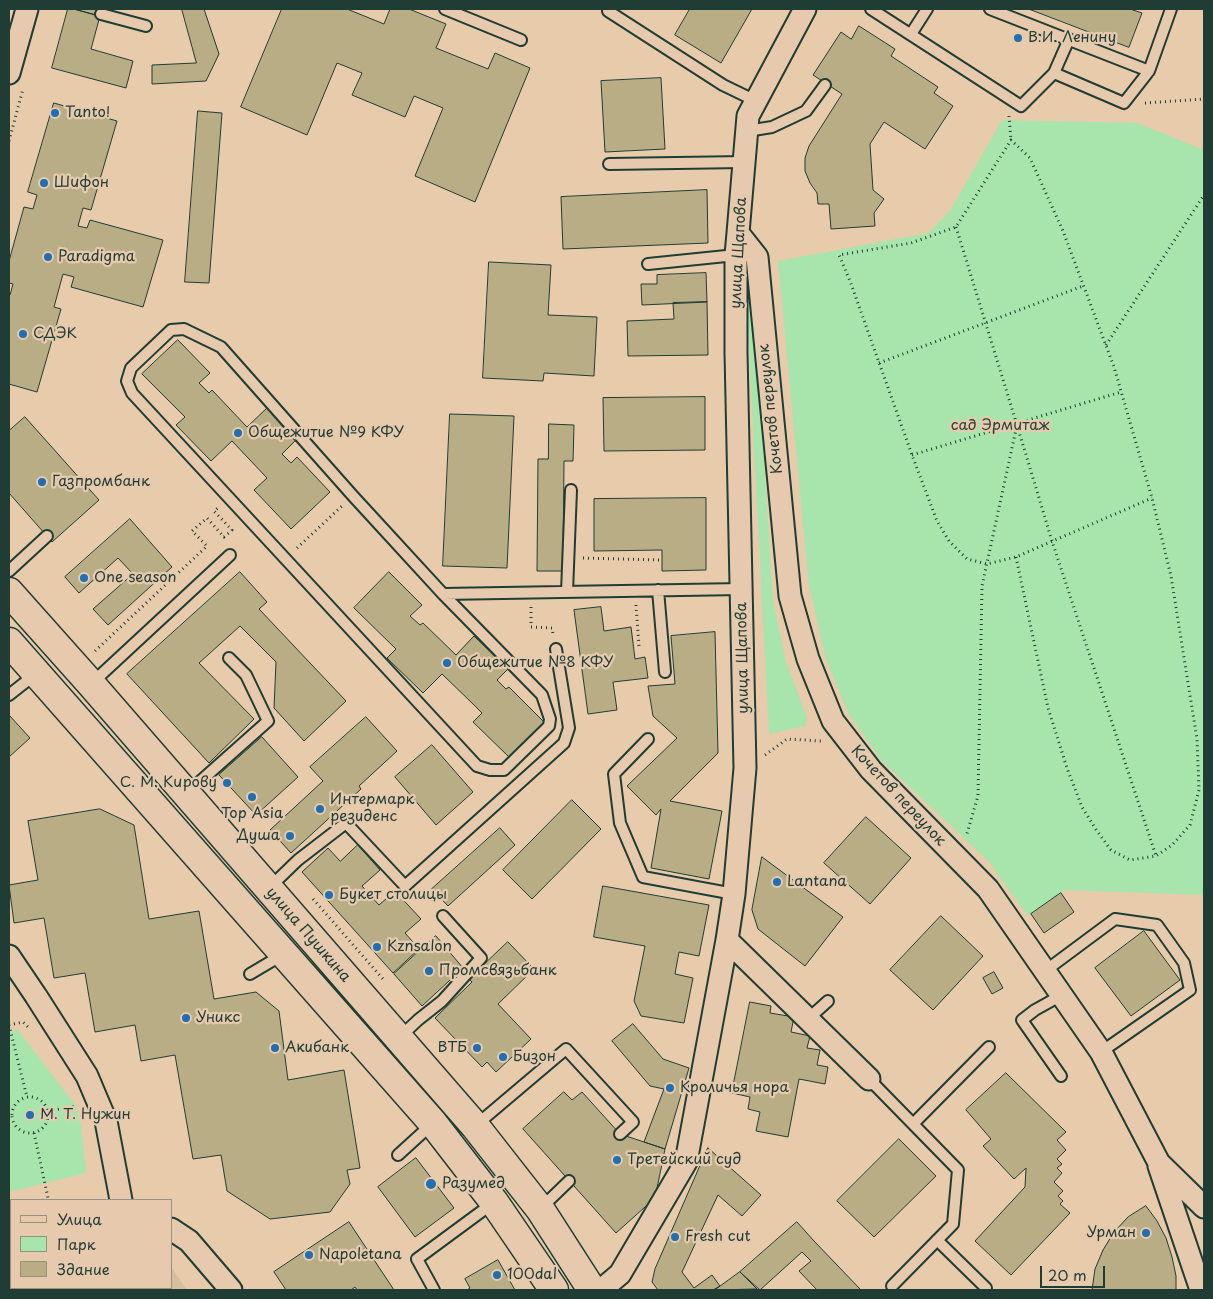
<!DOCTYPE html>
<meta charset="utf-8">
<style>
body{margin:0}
#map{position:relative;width:1213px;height:1299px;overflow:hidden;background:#e8cbab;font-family:"Playpen Sans",sans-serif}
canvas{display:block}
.frame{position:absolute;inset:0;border:10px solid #1f3d34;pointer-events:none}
.legend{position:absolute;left:10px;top:1199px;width:162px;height:90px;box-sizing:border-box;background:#e7caae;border:1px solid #97927d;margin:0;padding:6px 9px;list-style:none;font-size:15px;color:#1f3d34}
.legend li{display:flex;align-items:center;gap:10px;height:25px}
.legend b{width:25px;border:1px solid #97927d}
.scale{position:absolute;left:1040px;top:1266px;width:65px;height:22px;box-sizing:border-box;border:2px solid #1f3d34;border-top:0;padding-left:6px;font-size:15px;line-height:18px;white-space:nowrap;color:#1f3d34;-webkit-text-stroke:4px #e7caae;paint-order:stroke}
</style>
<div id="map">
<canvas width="1213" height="1299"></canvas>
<div class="frame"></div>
<ul class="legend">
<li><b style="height:6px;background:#e7caae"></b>Улица</li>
<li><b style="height:14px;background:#a7e5ac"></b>Парк</li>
<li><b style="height:14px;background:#b9ad86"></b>Здание</li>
</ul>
<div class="scale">20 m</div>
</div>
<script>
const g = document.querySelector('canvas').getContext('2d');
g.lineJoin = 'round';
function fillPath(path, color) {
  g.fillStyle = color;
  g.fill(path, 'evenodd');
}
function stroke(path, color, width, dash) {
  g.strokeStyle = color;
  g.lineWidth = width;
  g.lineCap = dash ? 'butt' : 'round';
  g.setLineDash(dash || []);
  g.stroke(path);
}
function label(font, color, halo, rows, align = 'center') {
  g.font = font + ' "Playpen Sans",sans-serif';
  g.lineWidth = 4.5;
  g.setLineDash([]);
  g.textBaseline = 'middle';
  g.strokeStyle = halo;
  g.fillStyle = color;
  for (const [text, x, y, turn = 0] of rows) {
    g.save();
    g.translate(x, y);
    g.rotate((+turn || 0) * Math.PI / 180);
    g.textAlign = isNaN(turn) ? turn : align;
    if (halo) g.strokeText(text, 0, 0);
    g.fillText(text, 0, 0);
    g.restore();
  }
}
const built = new Path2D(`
 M171,1267L187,1290H9V1281L11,1280V1288H171Z`);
const green = new Path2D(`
 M1002,120L1137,123L1204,150V895L1065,890L1028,916L988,861L881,760L848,713L825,656L809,586L778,261L928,233L950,211Z
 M753,292L773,600L786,662L807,718L805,726L769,734L746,293Z
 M18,1030L76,1106L81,1126L86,1173L9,1192V1032Z`);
const building = new Path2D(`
 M68,9H74L100,16L91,49L133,61L126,88L52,68Z
 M74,9H102L100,16Z
 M182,9H204L219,54L206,81L152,84V65L196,63Z
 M282,9H347L384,24L390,9H409L446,24L436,48L488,69L495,53L530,68L475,202L415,176L443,108L414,96L405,117L352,95L362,73L337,63L307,135L241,107Z
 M690,9H752L721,63L675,35Z
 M1029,9H1130L1142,13L1129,47Z
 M859,26L895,49L891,56L938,87L934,93L953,106L925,149L884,122L870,144L873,190L884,199L874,213L875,226L831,229L829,204H818L817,193L810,183L805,171V158L809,146L842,94L813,75L841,32L851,39Z
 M661,78L665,149L605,152L601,81Z
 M54,103L117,121L91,210L83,208L78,226L87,228L90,220L163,240L143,307L71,287L74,277L63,274L54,307L61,309L37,392L9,384V294L10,295L13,284L9,283V261L24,207L33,209L37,195L28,192Z
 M198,111L222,113L209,283L185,282Z
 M707,190L708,243L563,249L561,197Z
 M489,262L551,265L548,315L597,317L594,376L544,373L543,381L483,378Z
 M706,273L707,302L642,305L641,284H657V275Z
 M707,302L708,355L628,356L627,321L674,319L673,303Z
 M178,340L210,373L199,383L209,393L212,390L247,427L268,407L298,438L282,454L291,463L297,457L330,492L291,529L254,490L267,478L232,441L211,461L176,425L185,417L142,374Z
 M705,397V450L604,451L603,398Z
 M450,414L514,416L507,568L443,566Z
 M25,417L99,500L52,542L9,493V431Z
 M549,424L574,425L573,461H564L563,571H537L538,459H548Z
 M706,498V570L662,571V550L594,551V499Z
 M130,519L172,567L108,625L93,609L133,574L118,558L79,593L65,577Z
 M240,572L267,602L259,609L346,701L304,741L274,708L276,662L240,626L199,663L254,719L209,763L127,674Z
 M389,572L422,605L410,616L420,625L423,623L456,655L474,636L508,669L497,680L506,689L509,687L544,722L509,757L473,722L482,713L473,704L442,674L423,693L387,658L396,649L354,608Z
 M601,607L604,631L631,627L635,659L645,657L648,678L613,682L617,710L588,714L574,610Z
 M715,632L718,753L670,801L722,811L709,879L651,868L661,809L656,815L627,786L677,738L653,716L648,686L675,684L671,636Z
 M9,715L30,738L9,757Z
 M366,717L397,751L359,786L361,789L291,853L270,830L323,781L310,767Z
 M262,737L298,777L256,815L219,775Z
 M432,745L473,792L436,825L395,777Z
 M572,800L601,829L532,899L503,870Z
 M100,809L134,825L149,919L199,911L214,999L256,992L279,1011L288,1080L344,1070L360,1168L347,1170L350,1184L330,1212L270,1219L227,1191L221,1155L193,1159L175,1055L141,1061L135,1025L95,1032L85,973L54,978L44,918L14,923L9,885L38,880L28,821Z
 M866,817L911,858L870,904L824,863Z
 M500,828L515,845L448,906L432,889Z
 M358,845L380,870L362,886L379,905L395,891L421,919L405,933L419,949L393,973L302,872L328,848L340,861Z
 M762,857L843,917L805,966L758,929L752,910Z
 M603,886L709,905L699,956L679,952L675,974L693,978L684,1023L641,1016L634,1001L645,946L594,937Z
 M1061,893L1074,912L1044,933L1031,914Z
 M941,916L983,956L933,1010L890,970Z
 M1144,931L1180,980L1131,1016L1095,968Z
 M436,936L463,968L422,1006L394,974Z
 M508,942L534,969L498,1004L531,1039L496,1072L487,1062L482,1067L435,1018L472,982L469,979Z
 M994,972L1003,988L992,994L983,978Z
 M750,1002L771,1006L770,1013L794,1017L791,1032L810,1036L807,1048L820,1050L817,1065L828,1067L825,1084L799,1079L788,1137L756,1131L760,1112L748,1109L750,1097L732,1093Z
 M633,1024L663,1059L689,1068L665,1149L644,1142L664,1089L650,1086L612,1041Z
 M1006,1073L1066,1132L1057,1140L1066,1150L1057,1159L1062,1164L1057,1168L1062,1173L1054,1182L1063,1191L1058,1196L1063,1201L1060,1204L1070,1213L1011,1275L975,1241L1025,1187L1026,1168L1014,1179L983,1146L991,1139L966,1110Z
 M564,1092L572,1100L582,1092L620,1134L665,1149L655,1198L616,1233L523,1129Z
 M899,1139L936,1176L874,1237L837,1201Z
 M708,1148L761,1195L742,1216L718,1195L682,1272L694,1288L712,1275L720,1286L713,1290H658L652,1282L655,1269Z
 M416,1158L454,1208L415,1237L378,1187Z
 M1146,1206L1157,1221L1166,1238L1172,1257L1176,1276V1290H1092L1095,1269L1103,1250L1114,1232L1128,1217Z
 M349,1222L394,1290H357L355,1287L351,1290H286L274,1272Z
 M797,1222L814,1241L861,1290H817L799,1271L811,1261L802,1252L760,1290L740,1272Z
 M498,1260L515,1290H467L470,1288L465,1279Z
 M740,1272L757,1289L715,1290Z
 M28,1288H168V1290H14Z`);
const path = new Path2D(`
 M1145,103L1204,99
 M1009,116L1011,140
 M9,141L23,89
 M956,227L1017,425L982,586L978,796L966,837
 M1106,345L1204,195
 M879,363L1083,286
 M1017,425L1052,541L1156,856
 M912,455L1121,392
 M297,548L342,506
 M1016,557L1048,708L1067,768L1082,807L1097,831L1111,850L1130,860L1156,856L1172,845L1190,825L1199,790L1197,739L1171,576L1152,498L1114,367L1063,231L1030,158L1011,140L956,227L911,243L839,255L850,281L912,455L937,521L949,541L967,559L987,564L1016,557L1152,498
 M583,558L662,560
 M636,605L639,646
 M531,607V627L552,628L553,634
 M95,651L207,546L192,531L207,518L224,537L232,530L214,511L219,507
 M765,755L787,739L821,741
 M313,899L383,979
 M9,1025L23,1022L29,1028
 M9,1025L27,1097
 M12 1115a18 18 0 1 1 36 0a18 18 0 1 1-36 0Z
 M48,1111L77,1106
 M34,1133L48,1198`);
const lane = new Path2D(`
 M445,9L521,40
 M871,9L1021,106L1054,73L1124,103L1149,71
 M990,9L1149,71L1171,9
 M608,11L723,85L756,101
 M101,14L146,26
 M911,34L927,9
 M1054,73L1069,39
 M747,131L772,127L806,111L825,85
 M609,164L744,162
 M648,264L736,255
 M9,571L47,536
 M658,590L665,672
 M567,592L571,490
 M443,594L542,695L550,719L549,726L504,770H490L477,766L132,393L127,381L131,368L171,330L184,329L221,347L353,496L443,594L741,589
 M92,683L230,555
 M9,695L37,673
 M648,739L614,774L620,823L643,877L734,894
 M187,793L268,721L246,675L229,658
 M269,888L298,860L346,823L405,886L564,743L569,728L556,649
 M1045,971L1115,919L1157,925L1184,963L1190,990L1101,1052
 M250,974L282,955
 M808,1019L828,1001
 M400,1037L418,1020L442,1001L481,958L443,916
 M1061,1076L1022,1020L1035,1010L1062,995
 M869,1079L958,1170L953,1224L892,1286
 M913,1124L989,1047
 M475,1126L566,1049L633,1122L620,1134
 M398,1155L432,1124
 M541,1208L569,1181
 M937,1240L986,1288
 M434,1290L417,1259L493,1203`);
const street = new Path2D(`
 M9,73L27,9
 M738,233L757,257L790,596L808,659L833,721L871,770L988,889L1101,1052L1159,1163L1204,1207
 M727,940L869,1079
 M9,956L36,996L87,1076L106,1121L121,1200
 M1159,1166L1201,1290
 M171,1229L189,1241L231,1290
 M9,1246H11
 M601,1290L620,1274L686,1162L727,940L734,894L745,768L736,353V255L738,233L748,116L805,9`);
const secondary = new Path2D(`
 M9,592L91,684L475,1126L540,1209L592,1290
 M9,642L433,1123L494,1202L554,1290`);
const markers = [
 [1018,38,5,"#1f6fb2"],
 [55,113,5,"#1f6fb2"],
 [44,183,5,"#1f6fb2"],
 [48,257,5,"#1f6fb2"],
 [23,334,5,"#1f6fb2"],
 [238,433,5,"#1f6fb2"],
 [42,482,5,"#1f6fb2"],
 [84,578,5,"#1f6fb2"],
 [447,663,5,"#1f6fb2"],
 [227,783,5,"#1f6fb2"],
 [252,797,5,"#1f6fb2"],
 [320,809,5,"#1f6fb2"],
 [290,836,5,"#1f6fb2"],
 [777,882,5,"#1f6fb2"],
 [329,895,5,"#1f6fb2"],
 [377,947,5,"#1f6fb2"],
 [429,971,5,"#1f6fb2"],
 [186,1018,5,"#1f6fb2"],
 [275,1048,5,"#1f6fb2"],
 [477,1048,5,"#1f6fb2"],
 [503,1057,5,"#1f6fb2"],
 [670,1088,5,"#1f6fb2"],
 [30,1115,5,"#1f6fb2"],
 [617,1160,5,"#1f6fb2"],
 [431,1184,6,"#1f6fb2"],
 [1146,1233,5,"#1f6fb2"],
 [675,1237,5,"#1f6fb2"],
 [309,1255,5,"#1f6fb2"],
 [497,1275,5,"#1f6fb2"]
];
const poiNames = [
 ["В.И. Ленину",1028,38],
 ["Tanto!",65,113],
 ["Шифон",54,183],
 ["Paradigma",58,257],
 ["СДЭК",33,334],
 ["Общежитие №9 КФУ",248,433],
 ["Газпромбанк",52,482],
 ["One season",94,578],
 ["Общежитие №8 КФУ",457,663],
 ["С. М. Кирову",217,783,"right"],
 ["Интермарк",330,800],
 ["резиденс",330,817],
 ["Top Asia",252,814,"center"],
 ["Душа",280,836,"right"],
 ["Lantana",787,882],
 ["Букет столицы",339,895],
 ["Kznsalon",387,947],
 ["Промсвязьбанк",439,971],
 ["Уникс",196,1018],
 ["Акибанк",285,1048],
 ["ВТБ",467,1048,"right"],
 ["Бизон",513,1057],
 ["Кроличья нора",680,1088],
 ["М. Т. Нужин",40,1115],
 ["Третейский суд",627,1160],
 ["Разумед",442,1184],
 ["Урман",1136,1233,"right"],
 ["Fresh cut",685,1237],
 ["Napoletana",319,1255],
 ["100dal",507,1275]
];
const streetNames = [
 ["улица Щапова",739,253,-87],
 ["Кочетов переулок",771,409,-96],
 ["улица Щапова",743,658,-91],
 ["Кочетов переулок",898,796,47],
 ["улица Пушкина",308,935,49]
];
const parkNames = [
 ["сад Эрмитаж",1000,426]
];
fillPath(built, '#d6bf9e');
fillPath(green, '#a7e5ac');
fillPath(building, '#b9ad86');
stroke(building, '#1f3d34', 1);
stroke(lane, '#1f3d34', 14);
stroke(street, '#1f3d34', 25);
stroke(secondary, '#1f3d34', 31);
stroke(path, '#1f3d34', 3, [1, 4]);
stroke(lane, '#e7caae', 10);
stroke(street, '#e7caae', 21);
stroke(secondary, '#e7caae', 28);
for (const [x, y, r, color] of markers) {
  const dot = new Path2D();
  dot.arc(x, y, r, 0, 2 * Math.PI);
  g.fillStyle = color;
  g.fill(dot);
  stroke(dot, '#e7caae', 2);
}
label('15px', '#1f3d34', '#e7caae', poiNames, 'left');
label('15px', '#1f3d34', '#e7caae', streetNames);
label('15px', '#26453a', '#e7caae', parkNames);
</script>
